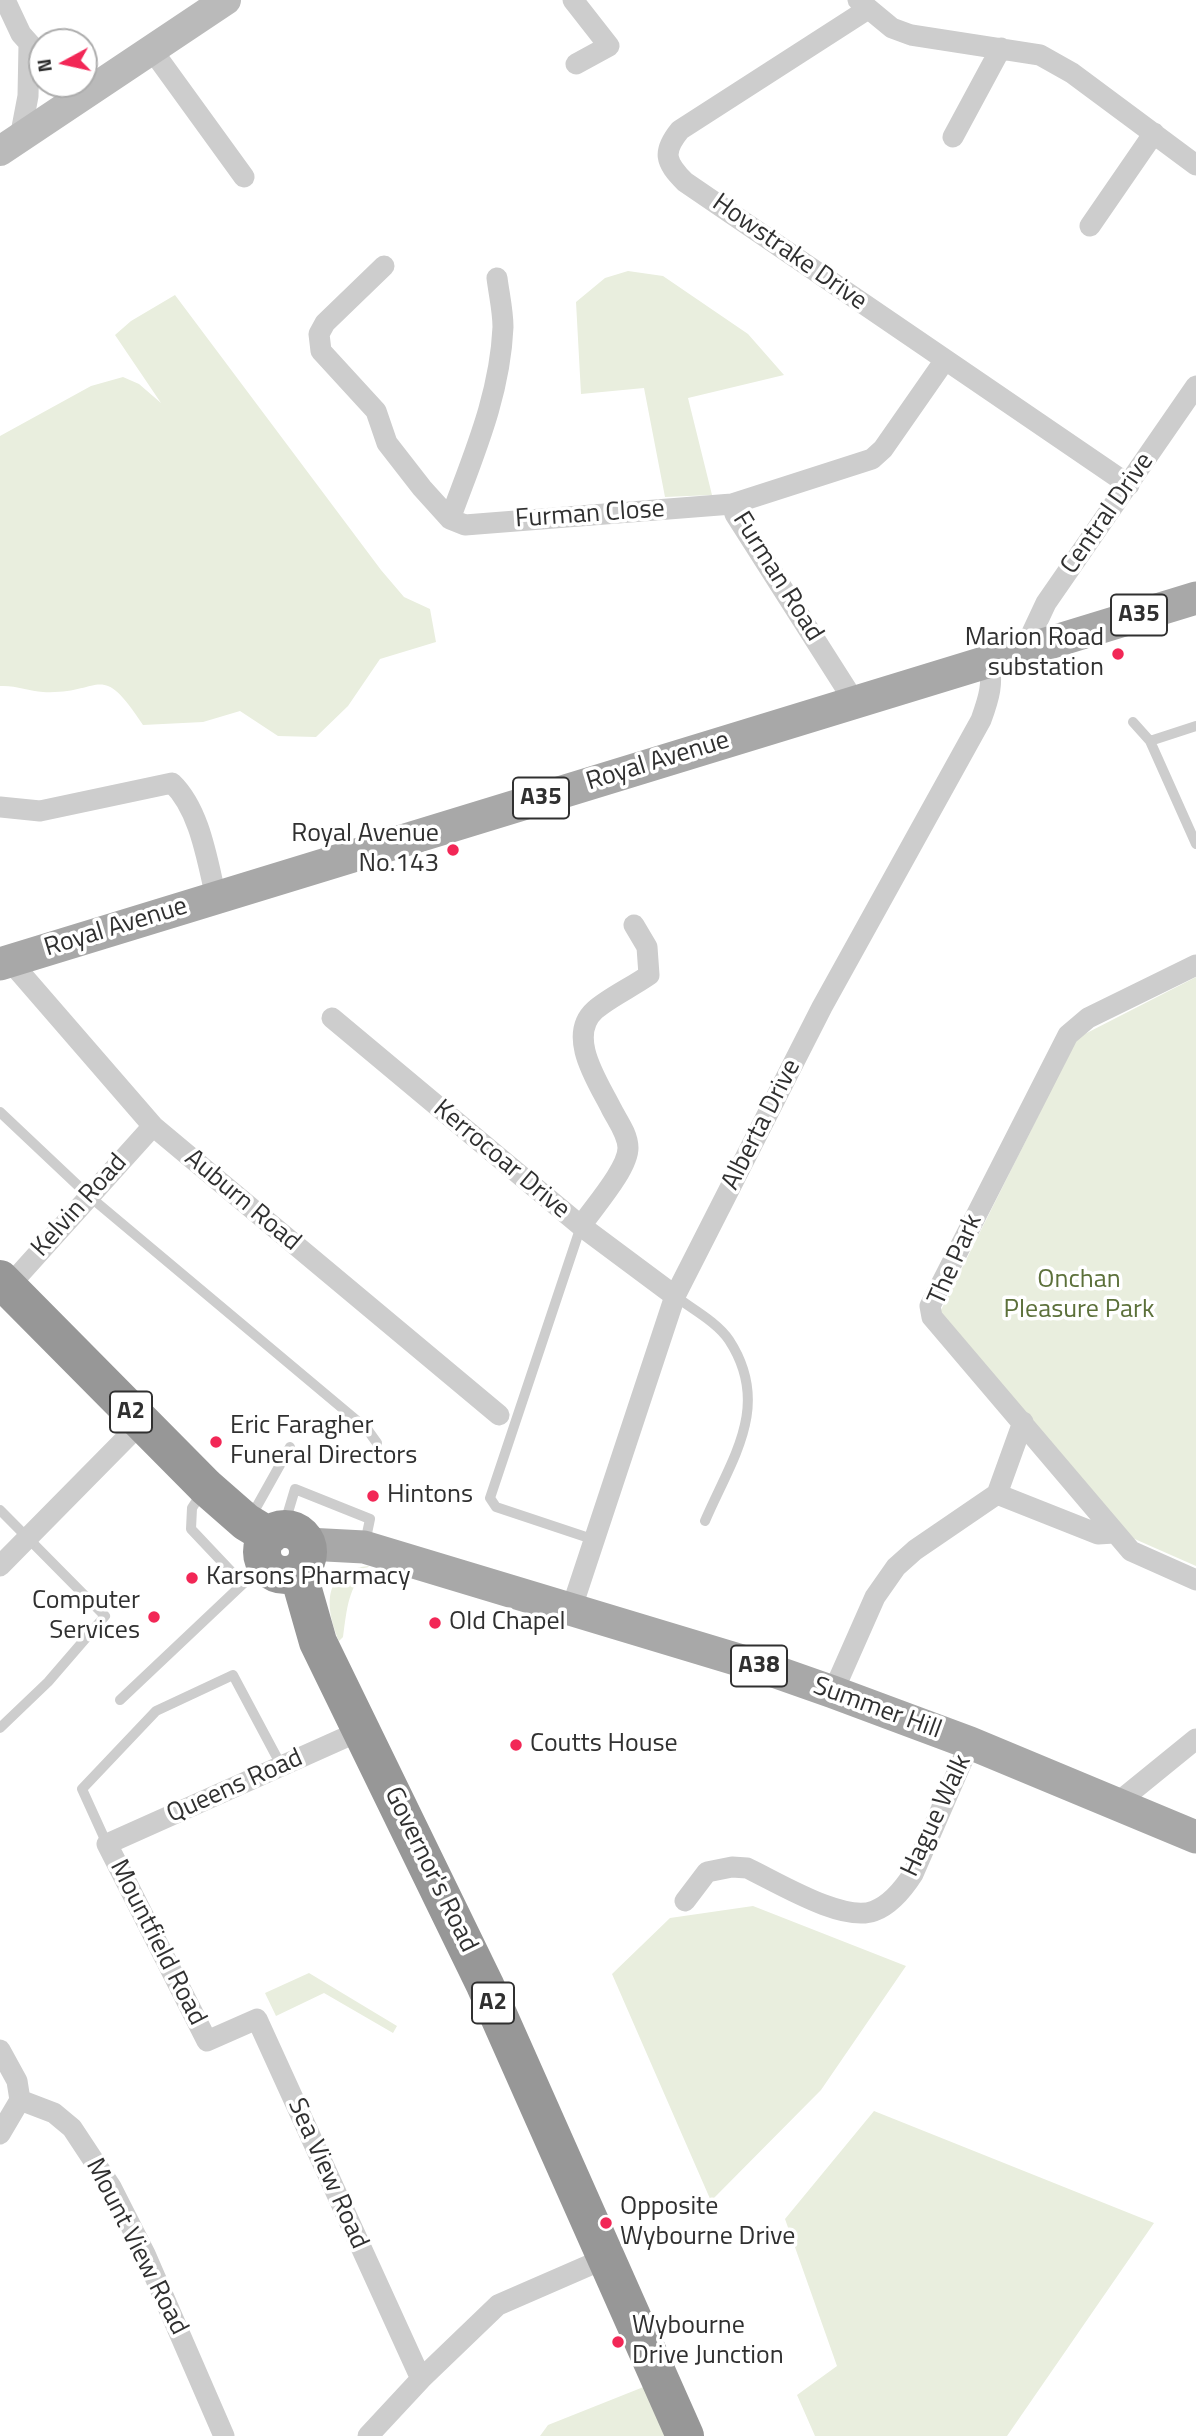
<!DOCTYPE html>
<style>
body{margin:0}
#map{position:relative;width:1196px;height:2436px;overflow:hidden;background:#fff;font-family:"Titillium Web",sans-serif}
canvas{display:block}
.north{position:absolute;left:28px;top:28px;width:70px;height:70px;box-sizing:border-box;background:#fff;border:2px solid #acacac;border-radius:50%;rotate:262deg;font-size:19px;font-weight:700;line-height:28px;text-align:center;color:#303030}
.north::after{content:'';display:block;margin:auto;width:24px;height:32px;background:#f22756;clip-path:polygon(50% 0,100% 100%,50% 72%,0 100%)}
</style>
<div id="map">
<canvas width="1196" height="2436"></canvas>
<div class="north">N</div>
</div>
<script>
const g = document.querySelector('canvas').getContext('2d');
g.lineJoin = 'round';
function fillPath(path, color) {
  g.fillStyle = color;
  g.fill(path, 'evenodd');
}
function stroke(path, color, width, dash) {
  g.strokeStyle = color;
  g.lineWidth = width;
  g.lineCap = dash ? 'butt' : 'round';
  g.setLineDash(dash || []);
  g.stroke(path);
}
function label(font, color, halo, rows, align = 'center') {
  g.font = font + ' "Titillium Web",sans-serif';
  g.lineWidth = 7;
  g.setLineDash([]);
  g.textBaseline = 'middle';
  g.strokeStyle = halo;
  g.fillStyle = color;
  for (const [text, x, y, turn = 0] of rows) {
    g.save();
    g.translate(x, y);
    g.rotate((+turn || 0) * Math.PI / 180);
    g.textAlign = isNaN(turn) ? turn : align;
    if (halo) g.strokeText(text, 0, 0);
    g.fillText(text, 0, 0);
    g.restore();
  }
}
const green = new Path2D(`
 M628,271L663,276L748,334L784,375L688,398L712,495L665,497L644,388L581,394L576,302L605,278Z
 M175,295L381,570L404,597L430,609L436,642L380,659L348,706L316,737L278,736L240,711L203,722L143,725C99,658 103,695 43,692C29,691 15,685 0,686V436L91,386L123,377L139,384L161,403L115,335L131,321Z
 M1196,977V1566L1121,1533L940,1312L1077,1038Z
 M369,1566C348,1587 347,1608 343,1637L339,1641C324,1605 323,1570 369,1566Z
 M753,1906L906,1966L821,2090L711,2201L612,1974L670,1918Z
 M309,1973L397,2026L393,2033L324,1993L276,2016L265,1993Z
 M874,2111L1154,2223L1007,2436H815L797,2395L837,2366L785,2219Z
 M646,2386L666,2436H540L548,2425Z`);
const lane = new Path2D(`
 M1133,722L1150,741L1196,844
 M1150,741L1196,726
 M0,1112L89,1196L367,1429L377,1443
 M581,1226L490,1498L496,1507L595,1540
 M675,1296C692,1309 717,1322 729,1340C772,1406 732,1458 705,1521
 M203,1491L192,1508L191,1529L243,1584
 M0,1510L105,1616L48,1682L0,1728
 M246,1511L257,1506L290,1447
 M283,1529L295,1489L370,1519L365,1543
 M120,1700L265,1563
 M107,1844L82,1789L156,1711L233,1675L282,1767`);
const street = new Path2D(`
 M5,0L21,34L38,53
 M573,0L609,46L576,64
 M858,0L892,28L911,35L1040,55L1072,73L1196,165
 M868,9L680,130C662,152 665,162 685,182L1129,485
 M152,50L244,177
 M953,137L1001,48
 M20,138L28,96L29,45
 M1090,226L1154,133
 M384,266L325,323L319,334L321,351L376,411L387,443L422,488L450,519L465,525L732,504L872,459L883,449L945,360
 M732,504L735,514L854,701
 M450,519C473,456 500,396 503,327C503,311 499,294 497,278
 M1034,646L1031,635L1046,603L1196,386
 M0,807L40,811L172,783C200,810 207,860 216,897
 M10,961L153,1126L499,1415
 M1196,965L1088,1018L1068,1035L930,1306L932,1317L1131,1551L1196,1580
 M332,1018L581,1226L675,1296
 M581,1226C593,1208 628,1169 628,1148C628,1134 617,1120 611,1108C598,1082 566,1036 595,1010C610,997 632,987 649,975L647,947L634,925
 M8,1287L153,1126
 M997,1494L1098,1534L1114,1533
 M0,1566L141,1423
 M571,1610L675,1296L822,1007L981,720C989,698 994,682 988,660
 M833,1692L875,1597L896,1567L915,1550L997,1494L1023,1422
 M362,1730L107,1844L207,2041L257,2019L421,2379
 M1116,1804L1196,1739
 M685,1901L707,1872L732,1867L747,1868C777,1882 843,1923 874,1911C890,1905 904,1888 913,1874L970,1743
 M0,2050L17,2081L20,2100L54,2113L72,2128L111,2187L145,2254L224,2436
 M0,2134L20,2100
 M368,2436L421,2379L498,2305L606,2258`);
const secondary = new Path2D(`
 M0,151L226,0`);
const primary = new Path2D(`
 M0,964L1196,598
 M307,1544L364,1547L762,1667L833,1692L970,1743L1196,1837`);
const highway = new Path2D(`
 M0,1279L206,1487L246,1522L269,1536
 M262 1552a23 23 0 1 1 46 0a23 23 0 1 1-46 0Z
 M298,1572L318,1642L485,1985L685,2436`);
const markers = [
 [1118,654,7,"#f22756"],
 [453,850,7,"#f22756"],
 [216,1442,7,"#f22756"],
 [373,1496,7,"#f22756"],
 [192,1578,7,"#f22756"],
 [154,1617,7,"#f22756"],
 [435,1623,7,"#f22756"],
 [516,1745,7,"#f22756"],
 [606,2223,7,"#f22756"],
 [618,2342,7,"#f22756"]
];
const shields = [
 [1139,615,56],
 [541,798,56],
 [131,1412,42],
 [759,1666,56],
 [493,2003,42]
];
const shieldNames = [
 ["A35",1139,615],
 ["A35",541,798],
 ["A2",131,1412],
 ["A38",759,1666],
 ["A2",493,2003]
];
const streetNames = [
 ["Howstrake Drive",789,253,35],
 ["Central Drive",1108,514,-55],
 ["Furman Close",590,515,-4],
 ["Furman Road",777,577,58],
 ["Royal Avenue",658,762,-17],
 ["Royal Avenue",116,928,-17],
 ["Alberta Drive",762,1125,-63],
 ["Kerrocoar Drive",501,1160,40],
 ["Auburn Road",242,1201,40],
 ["Kelvin Road",80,1206,-48],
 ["The Park",956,1260,-66],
 ["Summer Hill",877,1709,20],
 ["Queens Road",235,1787,-24],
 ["Hague Walk",937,1816,-65],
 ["Governor's Road",430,1870,64],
 ["Mountfield Road",157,1943,63],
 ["Sea View Road",327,2174,66],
 ["Mount View Road",136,2247,63]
];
const poiNames = [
 ["Marion Road",1104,639,"right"],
 ["substation",1104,669,"right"],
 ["Royal Avenue",439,835,"right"],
 ["No.143",439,865,"right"],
 ["Eric Faragher",230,1427],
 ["Funeral Directors",230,1457],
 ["Hintons",387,1496],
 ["Karsons Pharmacy",206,1578],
 ["Computer",140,1602,"right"],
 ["Services",140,1632,"right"],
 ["Old Chapel",449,1623],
 ["Coutts House",530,1745],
 ["Opposite",620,2208],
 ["Wybourne Drive",620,2238],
 ["Wybourne",632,2327],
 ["Drive Junction",632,2357]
];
const parkNames = [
 ["Onchan",1079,1281],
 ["Pleasure Park",1079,1311]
];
fillPath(green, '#e9eede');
stroke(lane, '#cdcdcd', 10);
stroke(street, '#cdcdcd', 21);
stroke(secondary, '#bababa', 30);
stroke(primary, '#a8a8a8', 33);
stroke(highway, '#979797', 38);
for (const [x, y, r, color] of markers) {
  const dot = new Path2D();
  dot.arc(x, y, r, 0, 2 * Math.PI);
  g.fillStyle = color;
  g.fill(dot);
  stroke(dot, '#fff', 2.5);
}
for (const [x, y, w] of shields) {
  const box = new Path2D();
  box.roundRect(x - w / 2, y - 20.5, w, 41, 5);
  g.fillStyle = '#fff';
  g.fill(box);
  stroke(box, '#303030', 2);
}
label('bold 24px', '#303030', null, shieldNames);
label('26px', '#303030', '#fff', streetNames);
label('26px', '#303030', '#fff', poiNames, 'left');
label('26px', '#5c703a', '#fff', parkNames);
</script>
